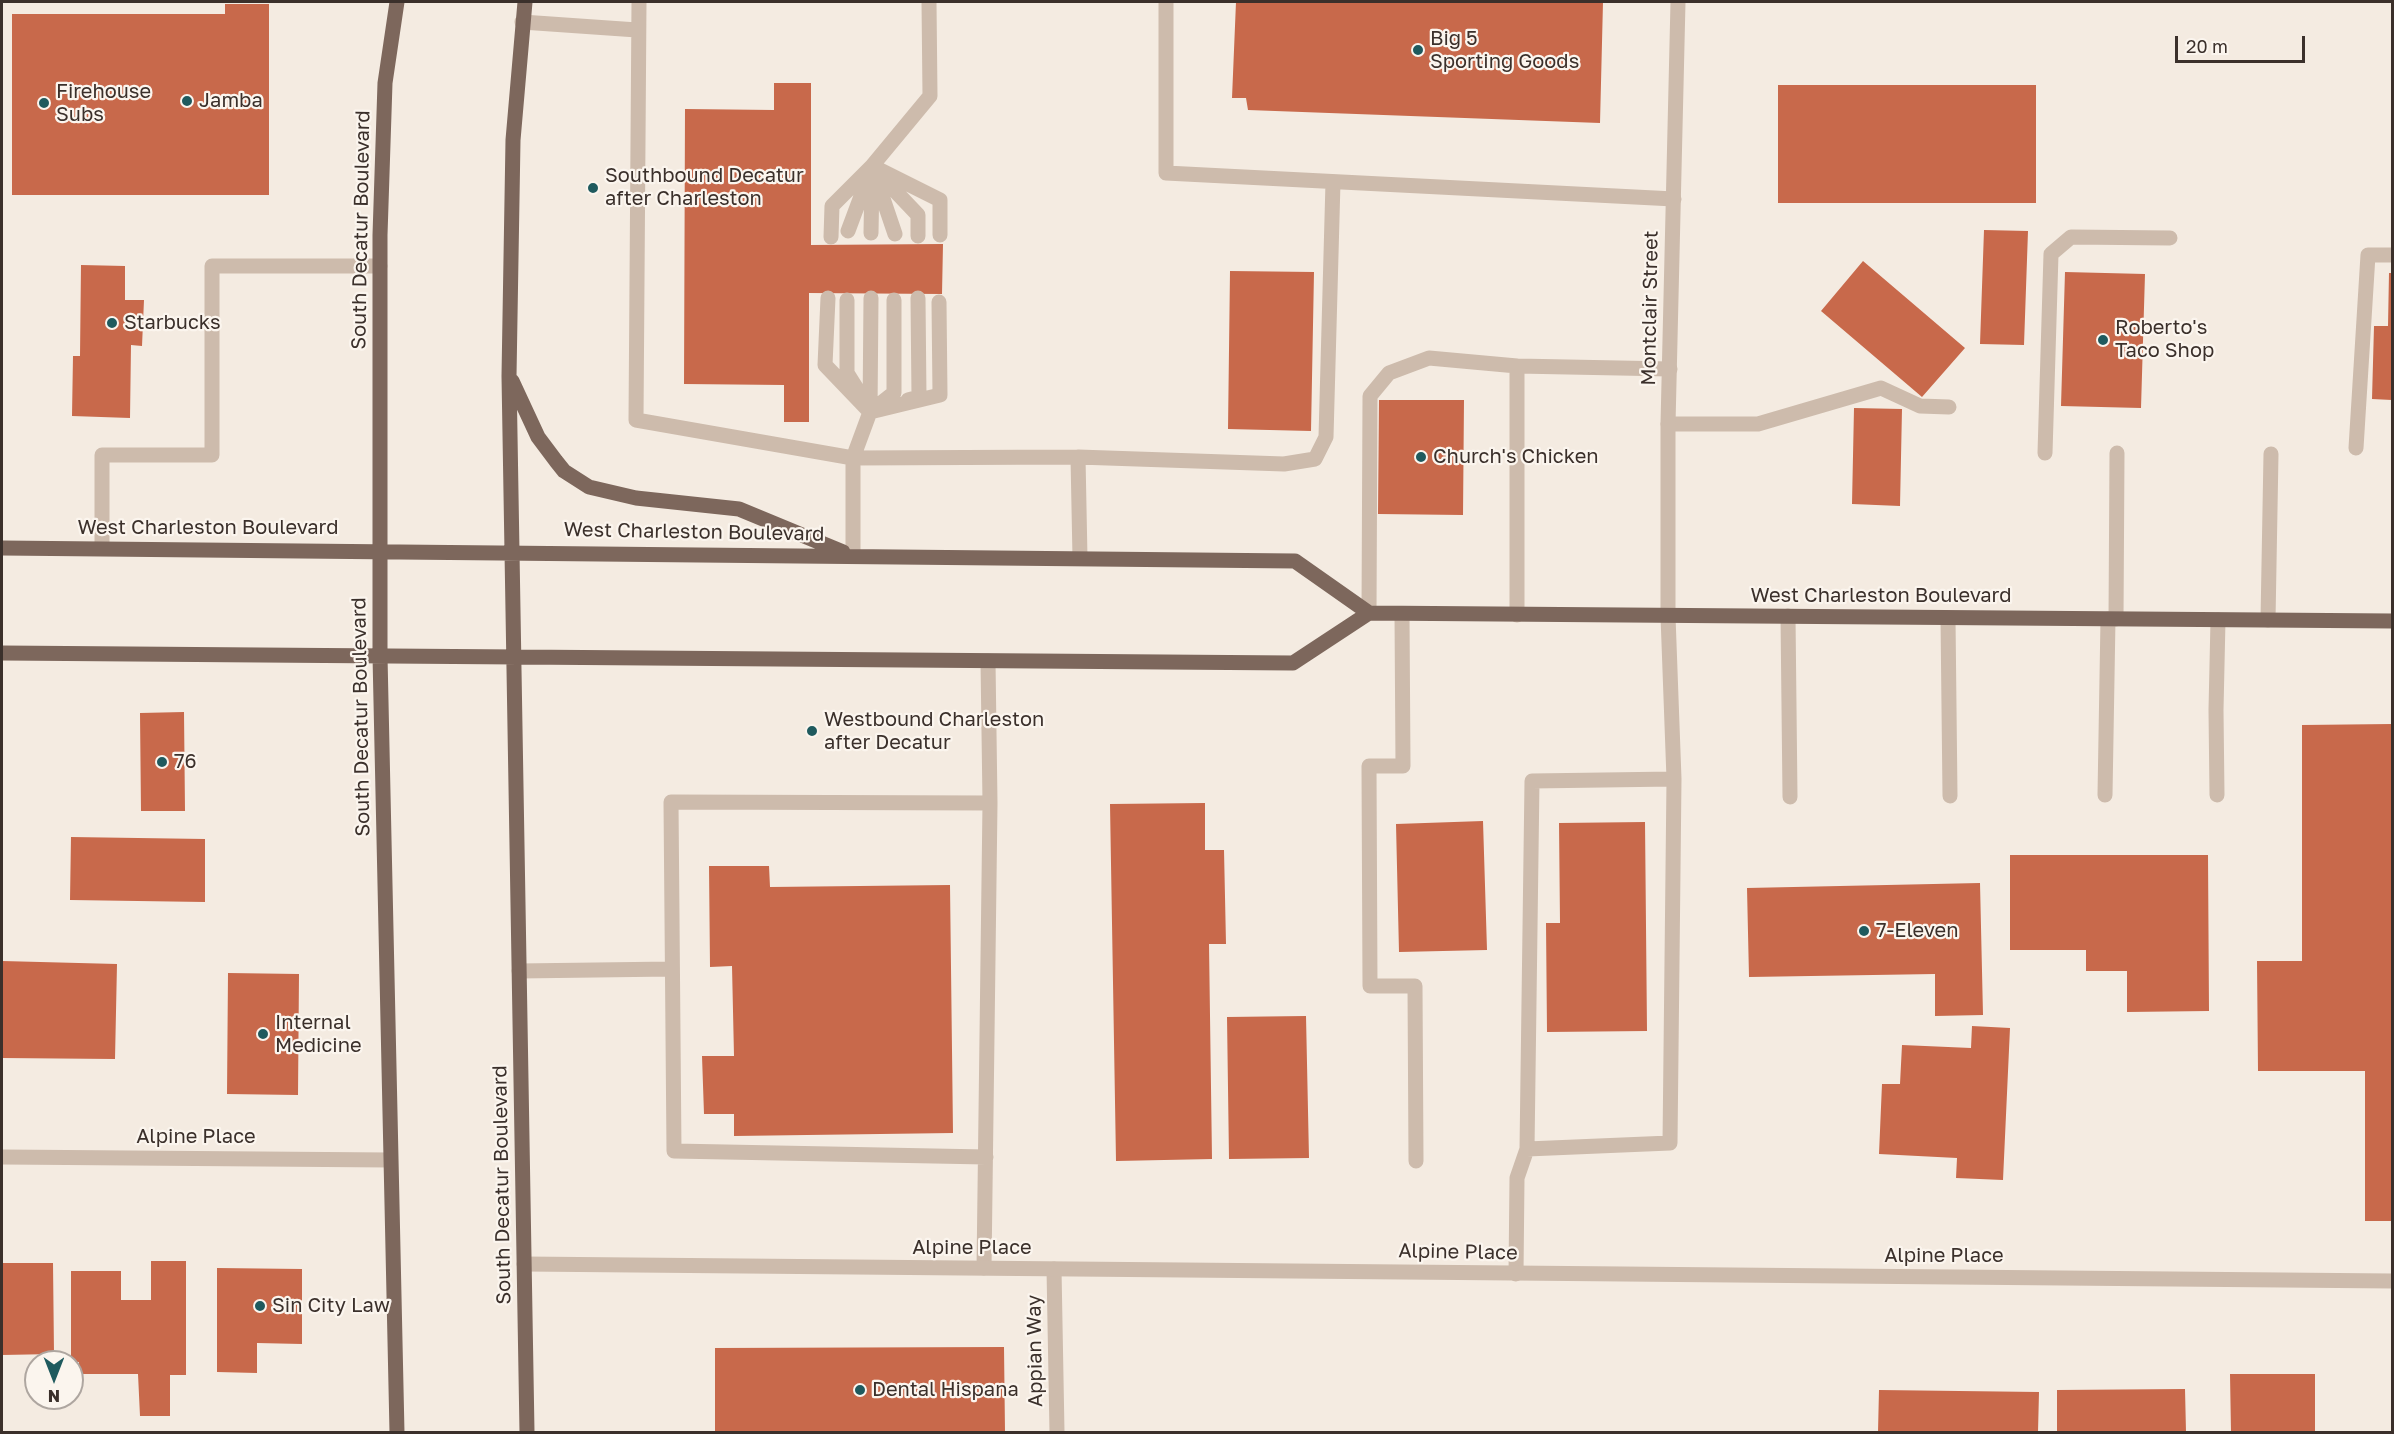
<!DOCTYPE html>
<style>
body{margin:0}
#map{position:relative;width:2394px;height:1434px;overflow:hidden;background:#f4ebe1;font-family:"Golos Text",sans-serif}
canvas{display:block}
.frame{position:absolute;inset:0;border:3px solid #3b302b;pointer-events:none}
.north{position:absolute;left:24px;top:1350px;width:60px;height:60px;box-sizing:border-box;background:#fbf5ee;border:2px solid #aea6a0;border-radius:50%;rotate:180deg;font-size:16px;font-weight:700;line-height:24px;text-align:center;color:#3b302b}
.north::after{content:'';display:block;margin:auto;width:21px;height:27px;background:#1f5a5e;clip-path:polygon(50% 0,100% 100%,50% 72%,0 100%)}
.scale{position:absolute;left:2175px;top:36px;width:130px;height:27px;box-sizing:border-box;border:3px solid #3b302b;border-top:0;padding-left:8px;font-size:18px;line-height:21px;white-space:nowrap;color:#3b302b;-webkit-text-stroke:4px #fbf5ee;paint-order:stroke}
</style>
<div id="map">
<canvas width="2394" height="1434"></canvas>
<div class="frame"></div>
<div class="north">N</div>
<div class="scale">20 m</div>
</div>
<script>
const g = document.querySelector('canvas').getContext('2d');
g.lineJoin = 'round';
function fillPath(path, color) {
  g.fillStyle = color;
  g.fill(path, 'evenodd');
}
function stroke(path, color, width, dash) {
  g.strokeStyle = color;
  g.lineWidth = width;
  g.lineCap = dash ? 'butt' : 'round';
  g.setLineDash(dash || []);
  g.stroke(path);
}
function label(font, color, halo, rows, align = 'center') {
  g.font = font + ' "Golos Text",sans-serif';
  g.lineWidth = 4.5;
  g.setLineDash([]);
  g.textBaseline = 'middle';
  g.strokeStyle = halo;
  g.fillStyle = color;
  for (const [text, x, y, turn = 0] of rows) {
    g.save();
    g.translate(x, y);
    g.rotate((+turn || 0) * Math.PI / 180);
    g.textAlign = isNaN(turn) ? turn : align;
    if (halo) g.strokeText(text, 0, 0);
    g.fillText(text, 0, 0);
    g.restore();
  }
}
const building = new Path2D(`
 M1236,2H1603L1600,123L1248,110L1246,98H1232Z
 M225,4H269V195H12V14H225Z
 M774,83H811V245L943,244L942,294L809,293V422H784V385L684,384L685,109L774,110Z
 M1778,85H2036V203H1778Z
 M1984,230L2028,231L2024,345L1980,344Z
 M1863,261L1965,348L1922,397L1821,311Z
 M81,265L125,266V300H144L142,346L131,345L130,418L72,416L73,356H80Z
 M1230,271L1314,272L1311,431L1228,429Z
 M2065,272L2145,274L2141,408L2061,406Z
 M2389,273H2392V400L2372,399L2374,326H2388Z
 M1379,400H1464L1463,515L1378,514Z
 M1854,408L1902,409L1900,506L1852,504Z
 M184,712L185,811H141L140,713Z
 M2392,724V1221H2365V1071H2258L2257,961H2302V725Z
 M1205,803V850H1224L1226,944H1209L1212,1159L1116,1161L1110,804Z
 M1483,821L1487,950L1399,952L1396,824Z
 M1645,822L1647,1031L1547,1032L1546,923H1560L1559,823Z
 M71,837L205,839V902L70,900Z
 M2010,855H2208L2209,1011L2127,1012V971H2086V950H2010Z
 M709,866H769L770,887L950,885L953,1133L734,1136V1114H704L702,1056H734L732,966L710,967Z
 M1980,883L1983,1015L1935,1016V974L1749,977L1747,888Z
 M2,961L117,964L115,1059L2,1058Z
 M228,973L299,974L298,1095L227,1094Z
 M1306,1016L1309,1158L1229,1159L1227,1017Z
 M1972,1026L2010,1028L2003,1180L1956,1178L1957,1158L1879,1154L1882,1084H1900L1902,1045L1971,1048Z
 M151,1261H186V1375H170V1416H140L138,1374H79V1362H71V1271H121V1300H151Z
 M2,1263H53L54,1354L2,1355Z
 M217,1268L302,1269V1344L257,1343V1373L217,1372Z
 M1004,1347L1005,1432H715V1348Z
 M2230,1374H2315V1432H2231Z
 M2185,1389L2186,1432H2057V1390Z
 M1879,1390L2039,1392L2038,1432H1878Z`);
const lane = new Path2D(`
 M639,2L636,420L853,458L1078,457L1284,464L1315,459L1326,437L1333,182
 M1166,2V173L1674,199
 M522,22L637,30
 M872,166L940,200V235
 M874,172L895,234
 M880,175L918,215V236
 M848,231L870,172
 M871,233L872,178
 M831,237L832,206L872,166L930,96L929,2
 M828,298L825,365L870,412
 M847,300V373L857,389
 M908,400L919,397L918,298
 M875,408L894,393V300
 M870,412L940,395L939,302
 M1668,424H1758L1881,388L1920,406L1949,407
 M2356,448L2368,255H2392
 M2045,453L2051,254L2071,237L2170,238
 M1078,457L1080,558
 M102,548V455H212V266H380
 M853,556V458L870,412L871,298
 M1369,613L1370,396L1389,373L1429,358L1517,366
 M1402,614L1403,766H1369L1370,986H1415L1416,1161
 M1517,615V366L1670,369
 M1788,616L1790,797
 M1948,618L1950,796
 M2116,619L2117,453
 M2268,620L2271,454
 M988,661L990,803
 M2105,795L2108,619
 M2217,795L2216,710L2218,620
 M519,971L672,969
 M1527,1149L1670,1143L1674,779L1668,616
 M984,1268L990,803L671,802L674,1151L986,1157
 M1054,1269L1057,1432
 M1516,1274L1517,1178L1527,1149L1532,781L1674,779`);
const street = new Path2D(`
 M1668,616V424L1678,2
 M2,1157L390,1160
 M524,1264L2392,1281`);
const primary = new Path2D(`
 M397,2L385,83L380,235V656L397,1432
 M525,2L513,140L509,376L527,1432
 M512,381L538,437L556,461L564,471L589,487L636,498L739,509L843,552
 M2,548L1295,561L1369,613L2392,621
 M2,653L1293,663L1369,613`);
const markers = [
 [1418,50,6,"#1f5a5e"],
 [187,101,6,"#1f5a5e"],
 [44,103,6,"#1f5a5e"],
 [593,188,6,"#1f5a5e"],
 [112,323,6,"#1f5a5e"],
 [2103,340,6,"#1f5a5e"],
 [1421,457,6,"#1f5a5e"],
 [812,731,6,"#1f5a5e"],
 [162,762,6,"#1f5a5e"],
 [1864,931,6,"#1f5a5e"],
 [263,1034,6,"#1f5a5e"],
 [260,1306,6,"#1f5a5e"],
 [860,1390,6,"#1f5a5e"]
];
const poiNames = [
 ["Big 5",1430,39],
 ["Sporting Goods",1430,62],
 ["Firehouse",56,92],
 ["Subs",56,115],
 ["Jamba",199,101],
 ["Southbound Decatur",605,176],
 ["after Charleston",605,199],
 ["Starbucks",124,323],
 ["Roberto's",2115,328],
 ["Taco Shop",2115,351],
 ["Church's Chicken",1433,457],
 ["Westbound Charleston",824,720],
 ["after Decatur",824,743],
 ["76",174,762],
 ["7-Eleven",1876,931],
 ["Internal",275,1023],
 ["Medicine",275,1046],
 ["Sin City Law",272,1306],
 ["Dental Hispana",872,1390]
];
const streetNames = [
 ["South Decatur Boulevard",361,230,-89],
 ["Montclair Street",1650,308,-89],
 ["West Charleston Boulevard",208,528],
 ["West Charleston Boulevard",694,532,1],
 ["West Charleston Boulevard",1881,596],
 ["South Decatur Boulevard",361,717,-91],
 ["Alpine Place",196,1137],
 ["South Decatur Boulevard",502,1185,-91],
 ["Alpine Place",972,1248],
 ["Alpine Place",1458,1252,1],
 ["Alpine Place",1944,1256],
 ["Appian Way",1035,1351,-91]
];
fillPath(building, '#c8694b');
stroke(lane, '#cdbbac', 15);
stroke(street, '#cdbbac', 15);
stroke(primary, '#7d675c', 15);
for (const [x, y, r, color] of markers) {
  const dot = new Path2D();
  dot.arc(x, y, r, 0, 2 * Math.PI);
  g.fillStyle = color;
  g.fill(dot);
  stroke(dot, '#fbf5ee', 2);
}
label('20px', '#3b302b', '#fbf5ee', poiNames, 'left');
label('20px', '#3b302b', '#fbf5ee', streetNames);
</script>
